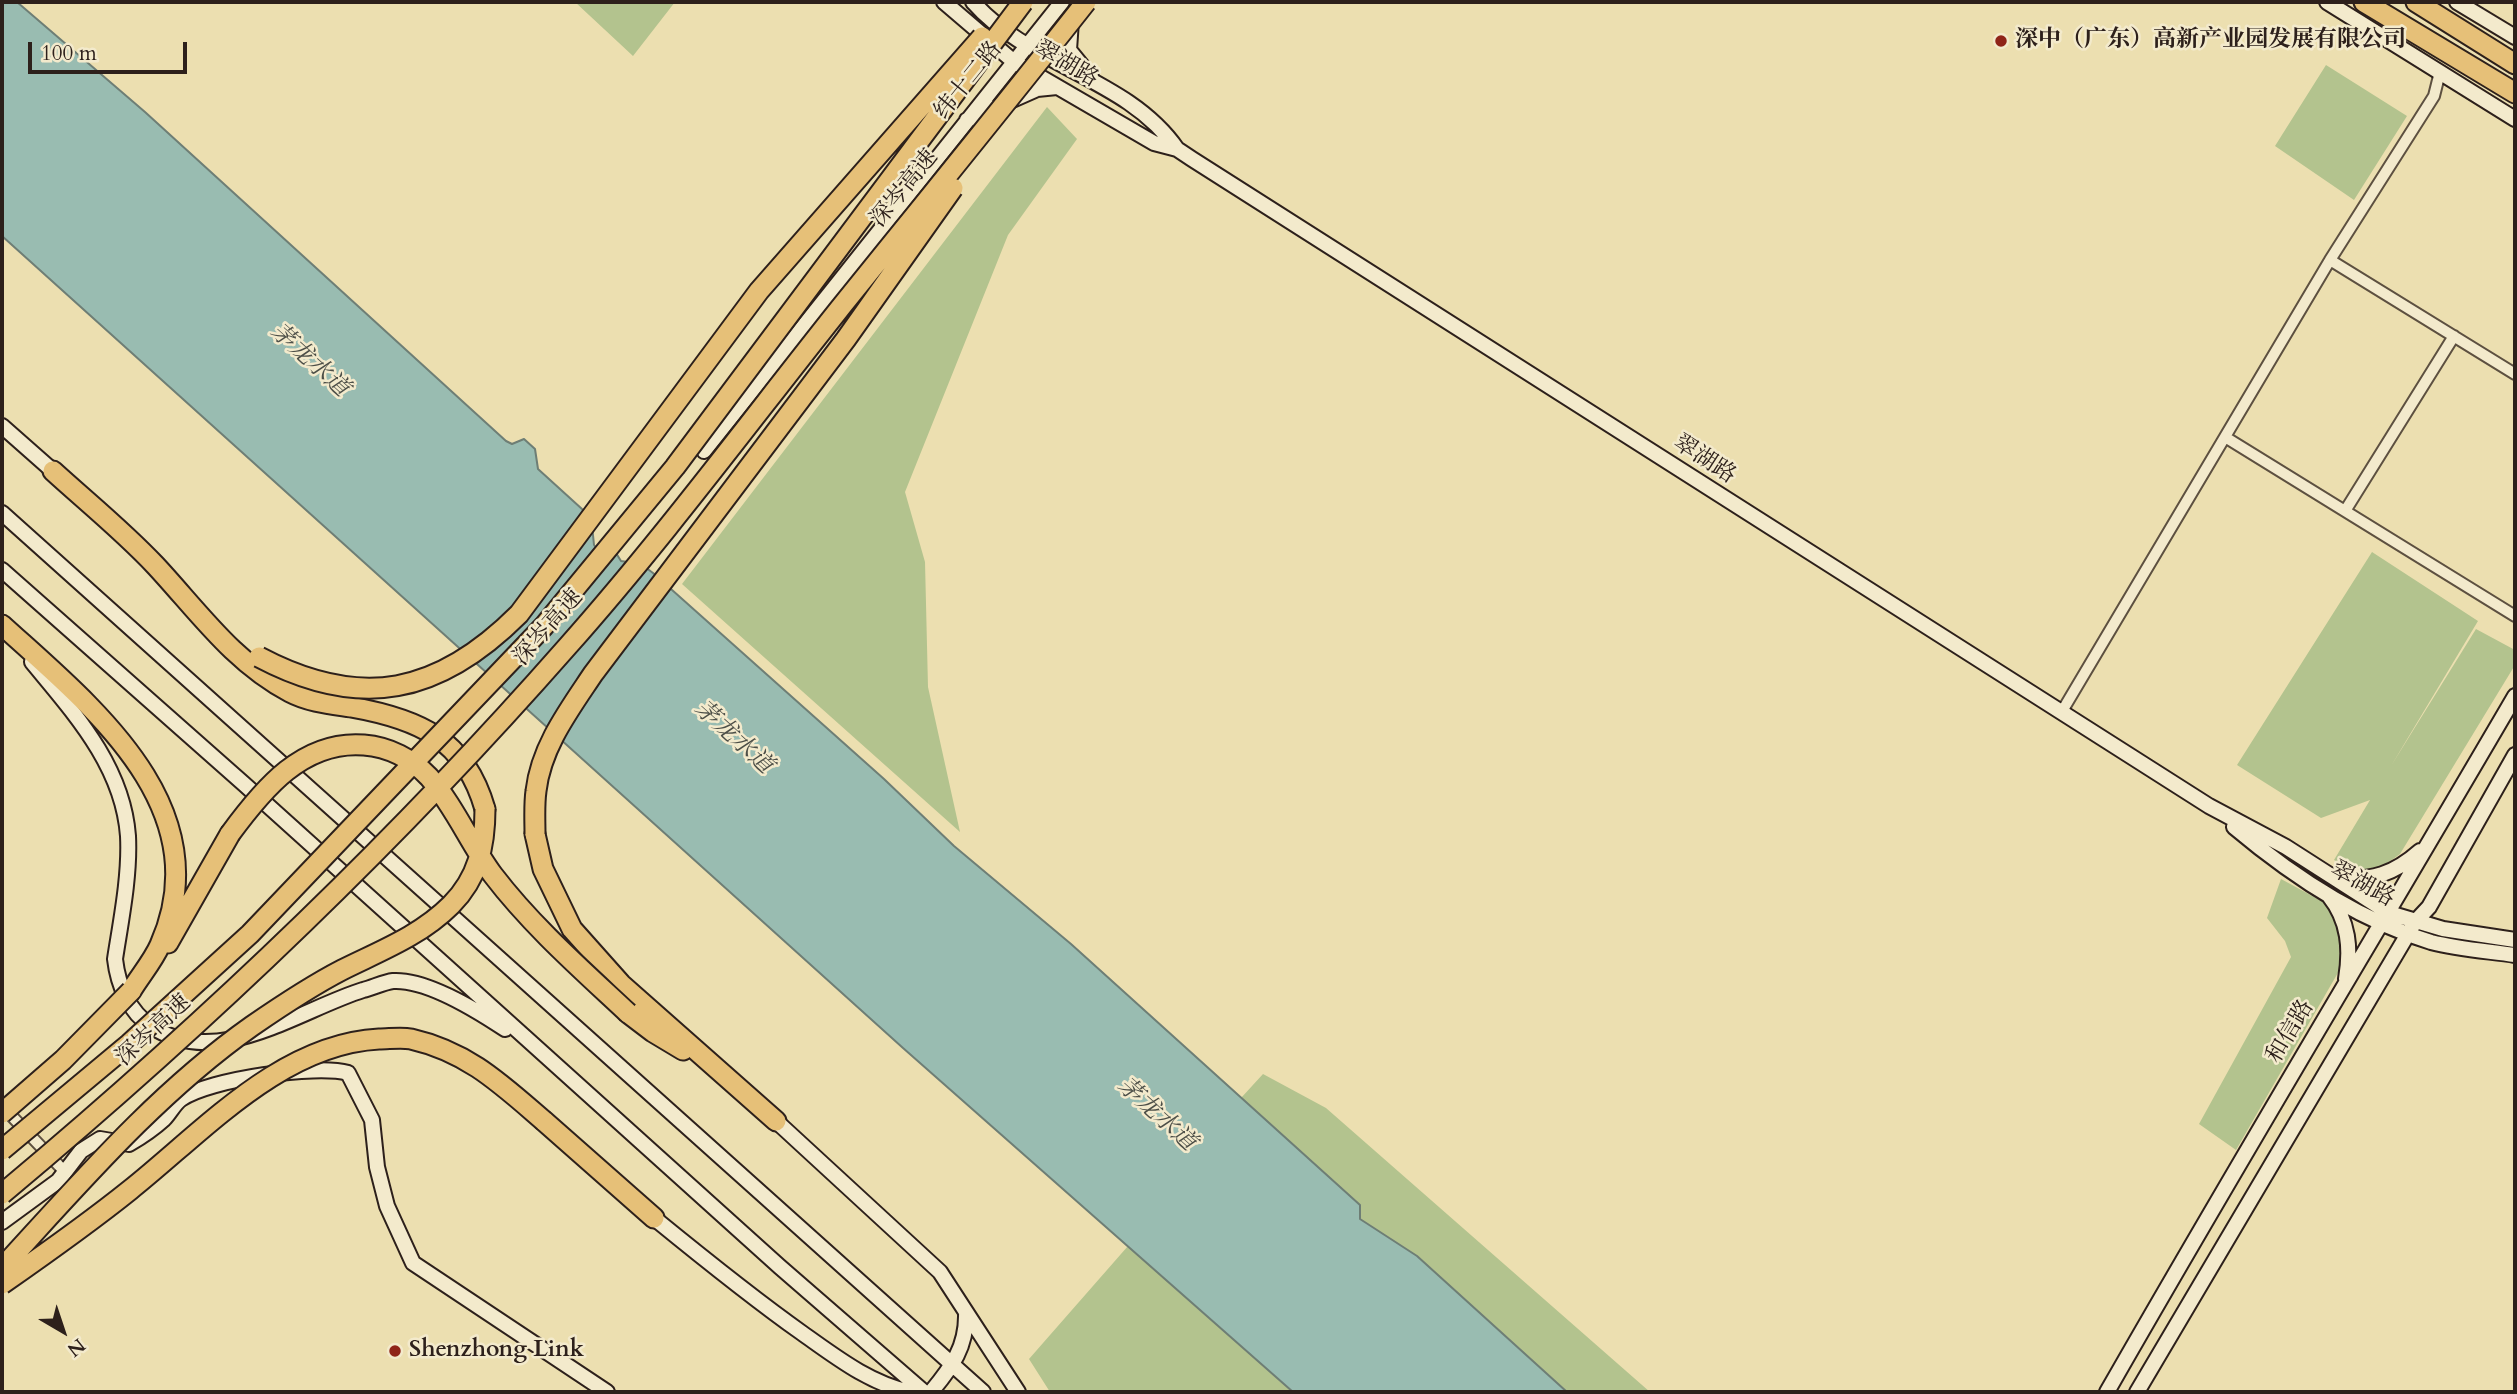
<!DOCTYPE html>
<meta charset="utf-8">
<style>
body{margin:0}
#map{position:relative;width:2517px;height:1394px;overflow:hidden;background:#ecdfb0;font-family:Cardo,serif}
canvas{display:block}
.frame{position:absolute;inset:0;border:4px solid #2d201b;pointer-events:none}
.north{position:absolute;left:28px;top:1296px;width:70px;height:70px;-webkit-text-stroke:5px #f3eacc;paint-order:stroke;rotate:141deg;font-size:19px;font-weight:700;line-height:28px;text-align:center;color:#2d201b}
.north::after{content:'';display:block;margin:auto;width:24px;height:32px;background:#2d201b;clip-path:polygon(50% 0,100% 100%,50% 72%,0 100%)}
.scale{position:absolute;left:28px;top:42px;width:159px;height:32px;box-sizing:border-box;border:4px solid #2d201b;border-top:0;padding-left:9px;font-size:21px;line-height:24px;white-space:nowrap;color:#2d201b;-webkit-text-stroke:5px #f3eacc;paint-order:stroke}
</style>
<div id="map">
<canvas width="2517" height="1394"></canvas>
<div class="frame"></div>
<div class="north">N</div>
<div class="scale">100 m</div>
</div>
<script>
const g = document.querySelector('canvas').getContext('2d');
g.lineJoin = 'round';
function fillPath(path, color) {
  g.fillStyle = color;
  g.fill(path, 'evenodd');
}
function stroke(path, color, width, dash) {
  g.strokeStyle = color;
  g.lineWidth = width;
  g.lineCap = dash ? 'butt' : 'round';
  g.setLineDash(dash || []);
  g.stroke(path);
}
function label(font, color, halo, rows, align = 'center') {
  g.font = font + ' Cardo,"Noto Serif SC",serif';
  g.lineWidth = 5;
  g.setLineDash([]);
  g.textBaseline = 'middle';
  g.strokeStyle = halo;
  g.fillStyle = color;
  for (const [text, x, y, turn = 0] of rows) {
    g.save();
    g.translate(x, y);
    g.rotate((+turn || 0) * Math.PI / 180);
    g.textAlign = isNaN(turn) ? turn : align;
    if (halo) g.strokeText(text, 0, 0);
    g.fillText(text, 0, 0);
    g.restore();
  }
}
const green = new Path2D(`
 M575,2H675L633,56Z
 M2326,65L2407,116L2354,200L2275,146Z
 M1047,107L1077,139L1008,235L905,492L925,562L928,687L960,832L682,584Z
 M2372,552L2478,621L2391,766L2476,629L2515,650V665L2400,854C2374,874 2363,874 2334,860L2370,800L2321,818L2237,765Z
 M2281,879L2329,905L2340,920L2343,964L2236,1150L2199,1124L2291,957L2285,941L2267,918Z
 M1263,1074L1326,1108L1650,1392H1567L1417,1256L1360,1219V1205L1241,1098Z
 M1128,1246L1293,1392H1050L1029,1359Z`);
const water = new Path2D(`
 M2,2H17L145,112L506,441L512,444L524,439L535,449L538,469L582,509L592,525L594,545L598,550L616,553L621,561L641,564L653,573L884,779L954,846L1071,944L1360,1205V1219L1417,1256L1567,1392H1293L903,1048L2,236Z`);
const street = new Path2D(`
 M2330,260L2515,374
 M2225,437L2515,616
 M2345,511L2454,336
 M2061,713L2330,260L2434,96L2440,72
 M4,1108L65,1172`);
const secondary = new Path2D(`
 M944,2L1013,61L1154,143L1177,149L1192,159L2209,806L2286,847L2389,913L2443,929L2515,940
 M973,2C1029,66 1128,78 1177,149
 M2327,2L2515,119
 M2457,2L2515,37
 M1071,21L1069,50L1091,77
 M967,120L1037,89L1057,87
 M2,426L53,471
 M704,451L1062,2
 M2,513L983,1392
 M2,570L244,784L780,1267L924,1392
 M32,662C74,713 123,766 128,836C130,876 121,920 115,959C118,985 129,1012 151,1026C217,1071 299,1010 363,990C372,988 384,982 393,981C426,979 478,1011 505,1029
 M2234,827C2291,875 2358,920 2431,942C2458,949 2488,951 2515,955
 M2337,878C2372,881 2394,874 2420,851
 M2329,896C2349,921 2351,949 2346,979
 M776,1121L940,1272L1018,1392
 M654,1218C703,1258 751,1297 802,1333C836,1357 869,1383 910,1392
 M2,1222L58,1181L81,1151L100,1139L129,1144C141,1137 153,1129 164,1119C170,1113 174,1104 181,1099C209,1079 317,1064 348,1073L372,1120L377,1167L387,1206L413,1263L607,1392
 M931,1392C952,1367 967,1346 966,1313
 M2107,1392C2240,1159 2379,929 2515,696
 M2137,1392L2415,922L2429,907L2515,755`);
const highway = new Path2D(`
 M2364,2L2515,93
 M2416,2L2515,64
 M53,471C87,502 123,531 155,565C197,610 234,663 290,692C309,702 331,704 351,707C419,719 465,739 485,809
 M2,625C91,706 221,807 160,945C153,961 140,976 131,991
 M535,834L543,869L572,929L621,984L776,1121
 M168,943L230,834
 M628,1013L653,1032L683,1050
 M544,1121L654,1218`);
const highwayBridge = new Path2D(`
 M259,657C361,711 439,694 519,614L759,291L982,37
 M230,834C263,789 303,740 364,745C389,747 412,759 429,777C455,807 470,844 493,875C532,926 581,969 628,1013
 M535,834C535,820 534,805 536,791C541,747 569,710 593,674L846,339L953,188
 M2,1113L63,1060L131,991
 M2,1150L129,1044L250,934L544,626L675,467L1023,2
 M2,1194C203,1026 394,844 567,647C662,540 748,424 837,312C920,209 1004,106 1086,2
 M2,1268C80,1183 157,1093 252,1026C281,1006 311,986 342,970C380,951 420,936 451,905C478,878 485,846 485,809
 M2,1284C45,1254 89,1223 130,1190C204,1131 281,1044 379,1039C389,1039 401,1037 411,1039C468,1052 501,1084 544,1121`);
const markers = [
 [2001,41,7,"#8f2418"],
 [395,1351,7,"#8f2418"]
];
const poiNames = [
 ["深中（广东）高新产业园发展有限公司",2015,41],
 ["Shenzhong Link",409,1351]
];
const streetNames = [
 ["翠湖路",1066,65,30],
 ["纬十二路",969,81,-51],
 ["深岑高速",905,189,-51],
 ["翠湖路",1704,460,33],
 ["深岑高速",549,628,-49],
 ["翠湖路",2362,885,29],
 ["深岑高速",154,1031,-43],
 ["和信路",2291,1032,-59]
];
const waterNames = [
 ["茅龙水道",309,361,42],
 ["茅龙水道",733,738,42],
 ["茅龙水道",1156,1115,42]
];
fillPath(green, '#b3c38e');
fillPath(water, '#99bcb1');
stroke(water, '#6e7e75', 2);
stroke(street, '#5d5040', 14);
stroke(secondary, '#2d201b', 18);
stroke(highway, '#2d201b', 23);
stroke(street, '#f3eacc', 10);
stroke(secondary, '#f3eacc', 14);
stroke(highway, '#e6c078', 19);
stroke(highwayBridge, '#2d201b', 23, []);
stroke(highwayBridge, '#e6c078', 19);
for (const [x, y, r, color] of markers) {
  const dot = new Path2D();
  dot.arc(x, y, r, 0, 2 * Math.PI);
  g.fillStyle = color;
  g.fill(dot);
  stroke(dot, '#f3eacc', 2.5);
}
label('bold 23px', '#2d201b', '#f3eacc', poiNames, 'left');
label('23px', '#2d201b', '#f3eacc', streetNames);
label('italic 24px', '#4d4f48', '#f3eacc', waterNames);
</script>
